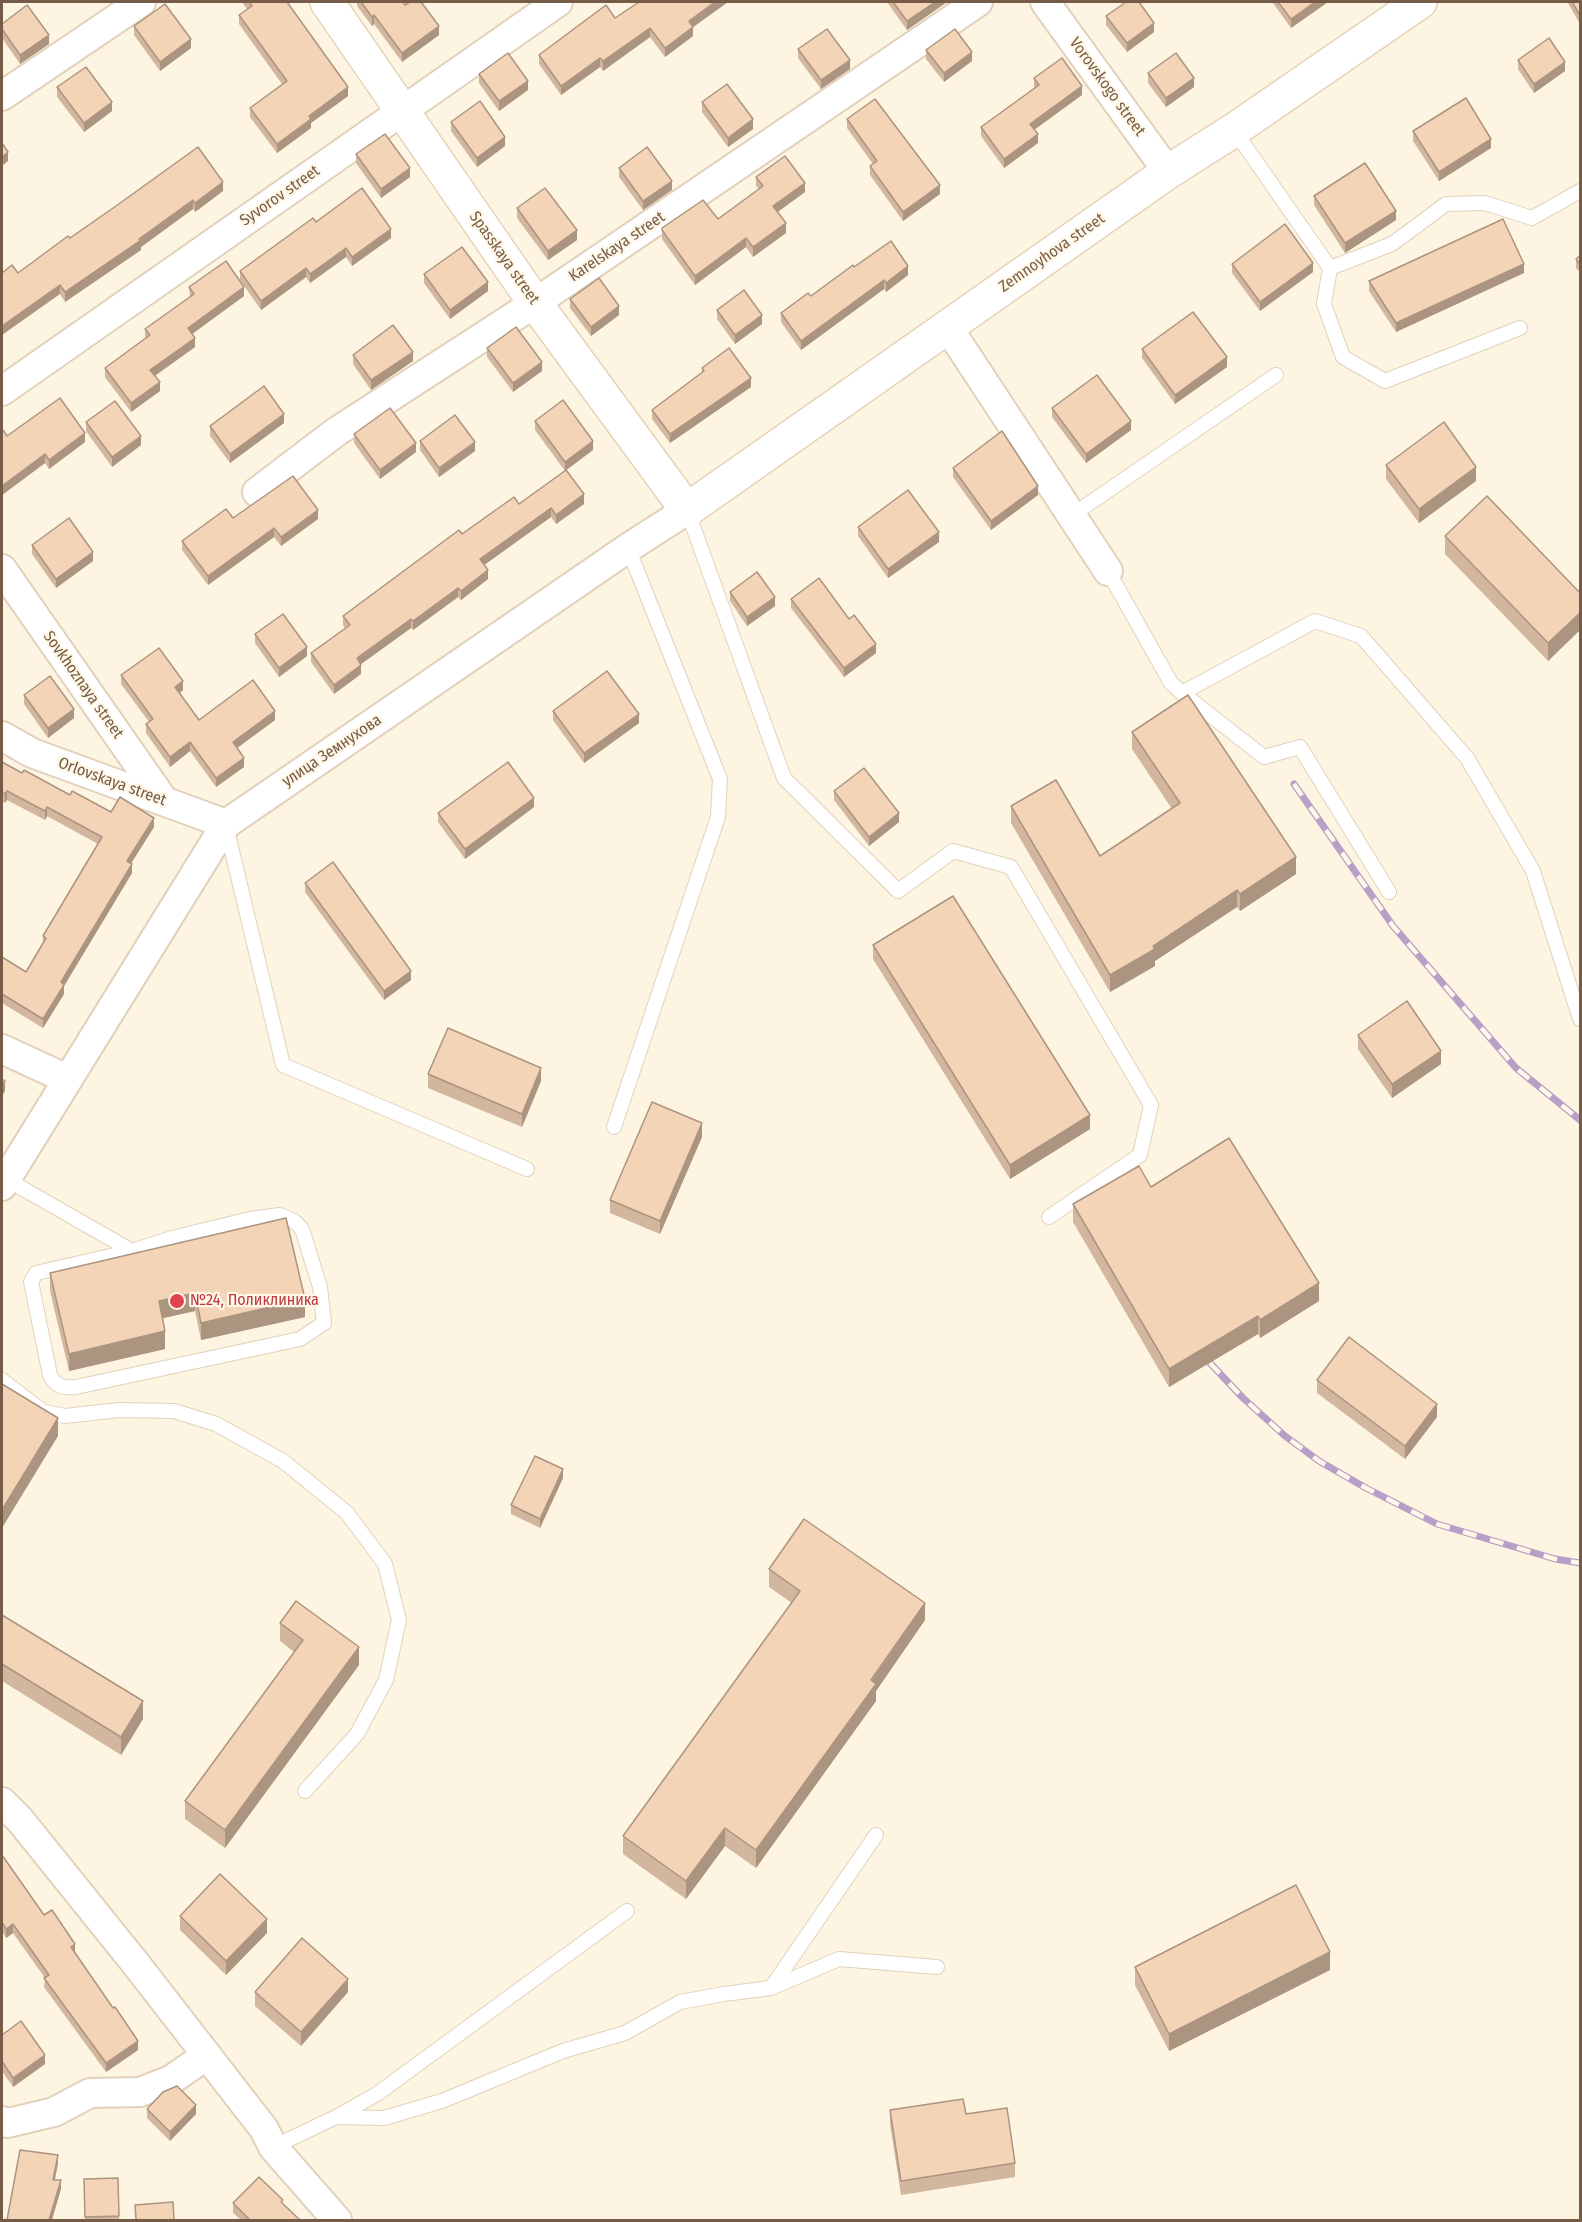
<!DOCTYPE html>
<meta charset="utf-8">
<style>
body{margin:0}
#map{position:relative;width:1582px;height:2222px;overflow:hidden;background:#fdf5e1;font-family:"Fira Sans Condensed",sans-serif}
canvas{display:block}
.frame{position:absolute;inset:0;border:3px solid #765b47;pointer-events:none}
</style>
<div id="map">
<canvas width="1582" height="2222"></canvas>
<div class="frame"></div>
</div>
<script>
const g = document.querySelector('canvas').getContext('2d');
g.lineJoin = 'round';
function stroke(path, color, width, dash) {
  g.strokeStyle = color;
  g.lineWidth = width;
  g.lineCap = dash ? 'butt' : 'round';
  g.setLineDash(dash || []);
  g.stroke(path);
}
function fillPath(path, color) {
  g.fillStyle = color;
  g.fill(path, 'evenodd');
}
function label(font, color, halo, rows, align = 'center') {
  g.font = font + ' "Fira Sans Condensed",sans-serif';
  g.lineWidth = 4.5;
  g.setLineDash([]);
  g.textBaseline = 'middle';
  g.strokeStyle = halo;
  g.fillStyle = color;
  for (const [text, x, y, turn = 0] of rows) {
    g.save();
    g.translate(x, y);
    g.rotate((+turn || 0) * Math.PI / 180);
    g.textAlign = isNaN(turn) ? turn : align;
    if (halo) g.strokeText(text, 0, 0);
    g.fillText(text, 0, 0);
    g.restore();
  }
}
const lane = new Path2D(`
 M1234,130L1330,268L1392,244L1446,204L1485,203L1532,218L1580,191
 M1330,268L1324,304L1343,357L1385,381L1520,328
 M687,510L784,778L898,891L953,851L1011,867L1151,1105L1140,1155L1049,1217
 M1071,516L1276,375
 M1108,571L1171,683L1182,693L1264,757L1300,747L1389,892
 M1182,693L1315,621L1361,636L1467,758L1533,871L1580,1019
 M226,826L283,1065L527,1169
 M614,1127L718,817L720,779L628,548
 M6,1179L132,1251L172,1238L250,1219L280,1215L294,1221L302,1229L320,1287L324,1323L300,1339L76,1387C63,1388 56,1387 50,1375L31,1282L36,1273L132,1251
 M2,1380L44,1412L65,1416L119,1410L174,1411L216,1424L283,1461L347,1513L385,1564L399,1620L386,1680L357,1734L305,1791
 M771,1988L876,1835
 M336,2117L384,2118L442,2101L563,2051L625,2033L680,2002L724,1994L771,1988L839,1959L937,1967
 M273,2147L336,2117L377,2094L627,1911`);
const street = new Path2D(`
 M1045,2L1168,172
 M2,96L141,2
 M947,326L1108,571
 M2,391L558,2
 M257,492L336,432L535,303L978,2
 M2,569L164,801
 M2,736L32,753L226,824
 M2,1049L67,1079
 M2,1186L226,824L628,548L687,510
 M2,1802L20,1820L136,1964L264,2129L273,2147L337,2220
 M2,2121L8,2123L54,2112L90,2093L140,2092L171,2080L207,2055`);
const secondary = new Path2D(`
 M327,2L535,303L687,510L1168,172L1234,130L1420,2`);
const rail = new Path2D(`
 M1294,784L1393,926L1516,1068L1580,1120
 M1210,1363L1243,1398L1285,1436L1319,1461L1366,1488L1437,1524L1555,1559L1580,1563`);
const wall = new Path2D(`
 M242,2H287L348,96L311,123V128L277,153L250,117V108L282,84L239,24V15L247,9Z
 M357,2H403L439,35L402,62L374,24L372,26L357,6Z
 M639,2H728L693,27V36L665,57L650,37L603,71L600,67L561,95L539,64V55L615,18Z
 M887,2H947L907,30Z
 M1273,2H1328L1291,28L1273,3Z
 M1568,2H1581V26L1568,3Z
 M1106,16L1154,32L1127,52L1106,25Z
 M2,24L49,44L20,64L2,38Z
 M134,26L191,48L160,71L134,35Z
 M798,49L850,69L821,89L798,58Z
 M926,50L972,61L944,82L926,59Z
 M1518,60L1565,71L1534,93L1518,69Z
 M1148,73L1194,87L1166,107L1148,83Z
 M479,74L528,90L499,111L479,83Z
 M1034,78L1082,95L1034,129L1038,143L1004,168L981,136V127L1034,88Z
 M57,87L112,111L84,132L57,97Z
 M702,102L753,129L728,147L702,112Z
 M847,119L940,194L903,221L870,175V166L873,164L847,128Z
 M451,122L505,146L477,167L451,131Z
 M1413,131L1491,148L1439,181L1413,141Z
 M356,154L410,177L381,198L356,163Z
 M619,168L672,190L643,210L619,177Z
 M756,177L805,192L778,212L786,233L753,257L746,247L695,285L662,239V228L718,219L759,189L756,186Z
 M223,191L195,212L193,209L141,247V250L65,302L60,294L18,273L70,238Z
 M1314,196L1396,220L1345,253L1314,205Z
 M517,208L577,240L548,260L517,218Z
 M316,222L391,238L352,266L346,257L310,283L306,277L261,310L240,280V271Z
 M1581,255V274L1576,268V259Z
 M1232,264L1313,272L1260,311L1232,273Z
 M854,267L908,275L886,292L884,289L801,350L781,322V313L811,296Z
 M1524,273L1396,332L1369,291V281Z
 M424,274L488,291L450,319L424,283Z
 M189,287L244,296L192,334L195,347L155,376L160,391L131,412L105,377V368L145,339V329L190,297Z
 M570,299L619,315L591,336L570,308Z
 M717,310L762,324L735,344L717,319Z
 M487,348L542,371L513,392L487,357Z
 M1142,349L1227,367L1175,404L1142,358Z
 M353,355L413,361L371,390L353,364Z
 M702,368L751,387L670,443L652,419V410L702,373Z
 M1052,408L1131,430L1086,463L1052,417Z
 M535,421L593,450L566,470L584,504L556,524L551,517L484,565L488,579L461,600L458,597L413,630L411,628L361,664V674L334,694L311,662V653L345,628L343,625V616L462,534L519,504L565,471L535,430Z
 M86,422L141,445L112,467L86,431Z
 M284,423L230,463L210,436V426Z
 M2,431L7,436L85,442L49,469L45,463L2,495Z
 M354,434L416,452L380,479L354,443Z
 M420,441L475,451L439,477L420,450Z
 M1386,465L1476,481L1419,523L1386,479Z
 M953,468L1038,495L991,530L953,477Z
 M233,518L318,519L281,546L274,537L208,585L182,550V541Z
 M858,527L939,542L888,578L858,536Z
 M1445,536L1581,594V629L1548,661L1445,554Z
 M32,545L93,561L56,588L32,554Z
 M730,592L775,606L747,626L730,601Z
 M791,599L849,619L876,653L844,677L791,608Z
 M255,634L307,656L279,677L255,643Z
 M121,675L183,690L180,693L199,720H275L237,748L244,767L216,787L190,751L170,767L146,733V724L149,722L121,684Z
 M24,695L74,718L48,738L24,704Z
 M553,711L639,723L584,763L553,720Z
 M1132,732L1296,874L1240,911L1237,907L1155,961V966L1110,992L1011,823V806L1100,856L1172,809L1132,749Z
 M2,762L22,773L70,795L111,812L154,827L131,863L132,873L64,986V994L43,1028L2,1003V957L26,972L43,943V936L98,844L47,816L45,820L7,800L5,803L2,801Z
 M834,791L899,822L869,846L834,800Z
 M534,807L465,859L438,822V813Z
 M305,883L411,980L384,1000L305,892Z
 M873,945L1090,1129L1010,1179L873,959Z
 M1358,1035L1441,1064L1392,1098L1358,1049Z
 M428,1074L541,1081L522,1127L428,1088Z
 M702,1137L660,1234L610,1213V1200Z
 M1151,1187L1319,1301L1260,1338L1258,1334L1169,1387L1073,1222V1204Z
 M286,1218L305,1317L201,1340L195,1311L163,1318L165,1349L69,1371L50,1291V1273Z
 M1317,1380L1437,1417L1405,1459L1317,1393Z
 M563,1478L540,1528L511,1514V1505Z
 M769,1569L925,1620L876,1691V1701L756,1868L725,1846L686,1899L623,1854V1836L792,1603L769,1587Z
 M2,1615L143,1719L121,1755L2,1681Z
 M280,1623L359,1665L225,1848L185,1819V1801L294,1652L280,1641Z
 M2,1855L44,1915L75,1953L138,2050L106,2072L44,1987L45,1978L13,1933L6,1938L2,1931Z
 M180,1916L267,1933L226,1975L180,1930Z
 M1135,1967L1330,1970L1169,2051L1135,1985Z
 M255,1992H348L301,2046L255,2006Z
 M2,2035L45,2064L13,2087L2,2071Z
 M147,2109L196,2114L170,2141L147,2118Z
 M890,2110L966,2114L1015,2163V2177L901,2195L890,2124Z
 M118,2178L119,2220H85L84,2179Z
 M233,2203L283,2204L300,2220H241L233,2213Z`);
const shadedWall = new Path2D(`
 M715,2H728L689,30V21Z
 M935,2H947L907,30V21Z
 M1315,2H1328L1291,28V19Z
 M374,15V24L372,26V17Z
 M1154,23V32L1127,52V43Z
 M439,26V35L402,62V53Z
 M693,27V36L665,57V48Z
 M650,28V37L603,71V61Z
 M49,35V44L20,64V55Z
 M191,39V48L160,71V62Z
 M972,52V61L944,82V73Z
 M600,58V67L561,95V86Z
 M850,60V69L821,89V80Z
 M1565,62V71L1534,93V84Z
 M1194,78V87L1166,107V98Z
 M528,81V90L499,111V101Z
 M1082,86V95L1030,133V124Z
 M348,87V96L311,123V128L277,153V144L309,116Z
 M112,102V111L84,132V123Z
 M753,119V129L728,147V138Z
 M1038,134V143L1004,168V159Z
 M505,137V146L477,167V158Z
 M1491,139V148L1439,181V172Z
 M8,152V161L2,166V157Z
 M410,168V177L381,198V189Z
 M672,181V190L643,210V201Z
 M223,182V191L195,212V203Z
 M805,183V192L773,215V206Z
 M940,185V194L903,221V212Z
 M193,200V209L141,247V250L65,302V292Z
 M1396,211V220L1345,253V243Z
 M786,223V233L753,257V247Z
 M391,229V238L352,266V257Z
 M577,230V240L548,260V251Z
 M746,238V247L695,285V276Z
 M346,248V257L310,283V274Z
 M1313,263V272L1260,311V302Z
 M1524,264V273L1396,332V323Z
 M908,266V275L886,292V283Z
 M306,268V277L261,310V301Z
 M884,280V289L801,350V341Z
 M488,282V291L450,319V310Z
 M60,285V294L2,335V326Z
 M244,287V296L188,337V328Z
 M619,306V315L591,336V327Z
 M762,315V324L735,344V335Z
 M195,338V347L150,379V370Z
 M413,352V361L371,390V380Z
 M1227,357V367L1175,404V395Z
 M542,362V371L513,392V383Z
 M751,378V387L670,443V434Z
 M160,382V391L131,412V403Z
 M284,414V423L230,463V454Z
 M1131,421V430L1086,463V454Z
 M85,433V442L49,469V460Z
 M141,436V445L112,467V457Z
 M593,441V450L565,471V462Z
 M475,442V451L439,477V468Z
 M416,443V452L380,479V470Z
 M45,454V463L2,495V486Z
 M1476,467V481L1419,523V509Z
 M1038,486V495L991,530V521Z
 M584,494V504L556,524V515Z
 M551,508V517L480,568V559Z
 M318,510V519L281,546V537Z
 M274,528V537L208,585V576Z
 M939,532V542L888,578V569Z
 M93,552V561L56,588V579Z
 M488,570V579L461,600V591Z
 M458,588V597L413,630V621Z
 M775,597V606L747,626V617Z
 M1581,612V629L1548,661V643Z
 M411,619V628L357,667V658Z
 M876,644V653L844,677V668Z
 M307,647V656L279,677V668Z
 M361,665V674L334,694V685Z
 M183,681V690L175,696V687Z
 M74,709V718L48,738V728Z
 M275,711V720L233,751V742Z
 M639,714V723L584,763V753Z
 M190,742V751L170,767V757Z
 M244,758V767L216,787V778Z
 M7,791V800L5,803V794Z
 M534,798V807L465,859V849Z
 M47,807V816L45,820V811Z
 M899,813V822L869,846V837Z
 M154,818V827L127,870V861Z
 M1296,857V874L1240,911V894Z
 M132,864V873L64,986V994L43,1028V1019L61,982Z
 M1237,890V907L1155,961V966L1110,992V975L1153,946Z
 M411,971V980L384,1000V991Z
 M1441,1051V1064L1392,1098V1084Z
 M541,1068V1081L522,1127V1114Z
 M5,1081V1091L2,1096V1087Z
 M1090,1115V1129L1010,1179V1165Z
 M702,1123V1137L660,1234V1221Z
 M1319,1283V1301L1260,1338V1320Z
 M195,1293V1311L159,1319V1301Z
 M305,1299V1317L201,1340V1323Z
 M1258,1316V1334L1169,1387V1369Z
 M165,1331V1349L69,1371V1354Z
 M1437,1404V1417L1405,1459V1446Z
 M58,1418V1436L2,1528V1510Z
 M563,1469V1478L540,1528V1519Z
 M925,1603V1620L876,1691V1701L756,1868V1850Z
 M359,1647V1665L225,1848V1830Z
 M143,1701V1719L121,1755V1737Z
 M725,1828V1846L686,1899V1881Z
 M267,1919V1933L226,1975V1961Z
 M13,1924V1933L6,1938V1929Z
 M75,1944V1953L71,1947Z
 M1330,1952V1970L1169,2051V2034Z
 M348,1979V1992L301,2046V2032Z
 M138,2041V2050L106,2072V2063Z
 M45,2055V2064L13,2087V2078Z
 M196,2105V2114L170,2141V2132Z
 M58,2155V2164L53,2189V2180Z
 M61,2180V2189L52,2220H49Z`);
const building = new Path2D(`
 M249,2H287L348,87L309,116L311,119L277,144L250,108L287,81L239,15L252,6Z
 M361,2H403L405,5L410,2H421L439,26L402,53L374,15L372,17Z
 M639,2H715L689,21L693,27L665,48L650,28L603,61L600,58L561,86L539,55L606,5L615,18Z
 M893,2H935L907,21Z
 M1126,2H1139L1154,23L1127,43L1106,16Z
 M1278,2H1315L1291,19Z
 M1572,2H1581V17Z
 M165,4L191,39L160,62L134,26Z
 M27,5L49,35L20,55L2,29V24Z
 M827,29L850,60L821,80L798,49Z
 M955,29L972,52L944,73L926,50Z
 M1549,38L1565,62L1534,84L1518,60Z
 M508,53L528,81L499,101L479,74Z
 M1176,53L1194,78L1166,98L1148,73Z
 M1062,58L1082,86L1030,124L1038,134L1004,159L981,127L1039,85L1034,78Z
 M86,67L112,102L84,123L57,87Z
 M727,84L753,119L728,138L702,102Z
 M1466,98L1491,139L1439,172L1413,131Z
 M875,99L940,185L903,212L870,166L877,161L847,119Z
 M480,101L505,137L477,158L451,122Z
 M385,134L410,168L381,189L356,154Z
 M2,143L8,152L2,157Z
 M198,147L223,182L195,203L193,200L139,239L141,240L65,292L60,285L2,326V273L12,265L18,273L68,236L70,238L116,206Z
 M647,147L672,181L643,201L619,168Z
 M785,156L805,183L773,206L786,223L753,247L746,238L695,276L662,230V228L703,200L718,219L763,186L756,177Z
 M1365,163L1396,211L1345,243L1314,196Z
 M362,188L391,229L352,257L346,248L310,274L306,268L261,301L240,271L313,218L316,222Z
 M545,188L577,230L548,251L517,208Z
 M1503,219L1524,264L1396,323L1369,281Z
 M1285,224L1313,263L1260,302L1232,264Z
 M891,241L908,266L886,283L884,280L801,341L781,313L808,293L811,296L853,265L854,267Z
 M462,247L488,282L450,310L424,274Z
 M1581,255V265L1576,259Z
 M226,261L244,287L188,328L195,338L150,370L160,382L131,403L105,368L150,335L145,329L194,294L189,287Z
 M599,278L619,306L591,327L570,299Z
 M744,290L762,315L735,335L717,310Z
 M1193,312L1227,357L1175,395L1142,349Z
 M393,325L413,352L371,380L353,355Z
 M516,327L542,362L513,383L487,348Z
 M729,348L751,378L670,434L652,410L704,371L702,368Z
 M1097,375L1131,421L1086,454L1052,408Z
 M264,386L284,414L230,454L210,426Z
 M60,398L85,433L49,460L45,454L2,486V431L3,430L7,436Z
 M563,400L593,441L565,462L535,421Z
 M115,401L141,436L112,457L86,422Z
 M390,408L416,443L380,470L354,434Z
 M455,415L475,442L439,468L420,441Z
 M1444,422L1476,467L1419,509L1386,465Z
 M1002,431L1038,486L991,521L953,468Z
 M566,470L584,494L556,515L551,508L480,559L488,570L461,591L458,588L413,621L411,619L357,658L361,665L334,685L311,653L350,625L343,616L459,530L462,534L514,497L519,504Z
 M293,476L318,510L281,537L274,528L208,576L182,541L226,509L233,518Z
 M908,490L939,532L888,569L858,527Z
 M1487,496L1581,594V612L1548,643L1445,536Z
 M69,518L93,552L56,579L32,545Z
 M757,572L775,597L747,617L730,592Z
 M819,578L849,619L854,615L876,644L844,668L791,599Z
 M283,614L307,647L279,668L255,634Z
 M159,648L183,681L175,687L199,720L253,680L275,711L233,742L244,758L216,778L190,742L170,757L146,724L153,719L121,675Z
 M607,671L639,714L584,753L553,711Z
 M50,676L74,709L48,728L24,695Z
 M1188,695L1296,857L1240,894L1237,890L1153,946L1155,949L1110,975L1011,806L1056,780L1100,856L1180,803L1132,732Z
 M2,762L22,773L24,770L70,795L72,791L111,812L120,797L154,818L127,861L132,864L61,982L64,985L43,1019L2,994V957L26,972L46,938L43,936L102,837L47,807L45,811L7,791L5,794L2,792Z
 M508,762L534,798L465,849L438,813Z
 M864,768L899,813L869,837L834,791Z
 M333,862L411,971L384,991L305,883Z
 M953,896L1090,1115L1010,1165L873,945Z
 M1407,1001L1441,1051L1392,1084L1358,1035Z
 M448,1028L541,1068L522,1114L428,1074Z
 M2,1079L5,1081L2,1087Z
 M652,1102L702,1123L660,1221L610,1200Z
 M1229,1138L1319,1283L1260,1320L1258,1316L1169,1369L1073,1204L1139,1166L1151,1187Z
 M286,1218L305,1299L201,1323L195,1293L159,1301L165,1331L69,1354L50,1273Z
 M1349,1337L1437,1404L1405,1446L1317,1380Z
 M2,1384L58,1418L2,1510Z
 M535,1456L563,1469L540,1519L511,1505Z
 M804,1519L925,1603L871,1680L876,1684L756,1850L725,1828L686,1881L623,1836L800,1591L769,1569Z
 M296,1601L359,1647L225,1830L185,1801L303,1640L280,1623Z
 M2,1615L143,1701L121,1737L2,1664Z
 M2,1855L44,1915L52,1910L75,1944L71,1947L113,2008L115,2007L138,2041L106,2063L44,1978L49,1975L13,1924L6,1929L2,1922Z
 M220,1874L267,1919L226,1961L180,1916Z
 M1296,1885L1330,1952L1169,2034L1135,1967Z
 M302,1938L348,1979L301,2032L255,1992Z
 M21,2021L45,2055L13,2078L2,2061V2035Z
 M177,2086L196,2105L170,2132L147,2109L163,2092Z
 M963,2099L966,2114L1007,2108L1015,2163L901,2181L890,2110Z
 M20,2150L58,2155L53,2180H61L49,2220H7Z
 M259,2177L283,2200L281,2202L300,2220H250L233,2203Z
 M118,2178L119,2216L85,2217L84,2179Z
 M173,2202L174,2220H136L135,2205Z`);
const markers = [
 [177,1301,8,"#e0444e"]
];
const streetNames = [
 ["Vorovskogo street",1107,87,54],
 ["Syvorov street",280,196,-35],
 ["Karelskaya street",617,247,-34],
 ["Zemnoyhova street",1052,253,-35],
 ["Spasskaya street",504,258,55],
 ["Sovkhoznaya street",83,685,55],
 ["улица Земнухова",332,751,-34],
 ["Orlovskaya street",112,782,20]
];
const healthNames = [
 ["№24, Поликлиника",190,1301]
];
stroke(lane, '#e2d1bc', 16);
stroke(street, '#e2d1bc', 32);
stroke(secondary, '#e7d3ba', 36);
stroke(lane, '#fff', 14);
stroke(street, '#fff', 28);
stroke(secondary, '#fff', 33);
stroke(rail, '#b89fc7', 7);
stroke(rail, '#fff8e8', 4.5, [14]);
fillPath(wall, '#d2b69d');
fillPath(shadedWall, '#ab9480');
fillPath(building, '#f4d4b7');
stroke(building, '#ab9480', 1.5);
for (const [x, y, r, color] of markers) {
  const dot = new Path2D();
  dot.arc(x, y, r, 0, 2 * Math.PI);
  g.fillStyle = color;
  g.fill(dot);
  stroke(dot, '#fff8e8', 2);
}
label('16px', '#765b47', '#fff8e8', streetNames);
label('16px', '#be3a42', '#fff8e8', healthNames, 'left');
</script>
